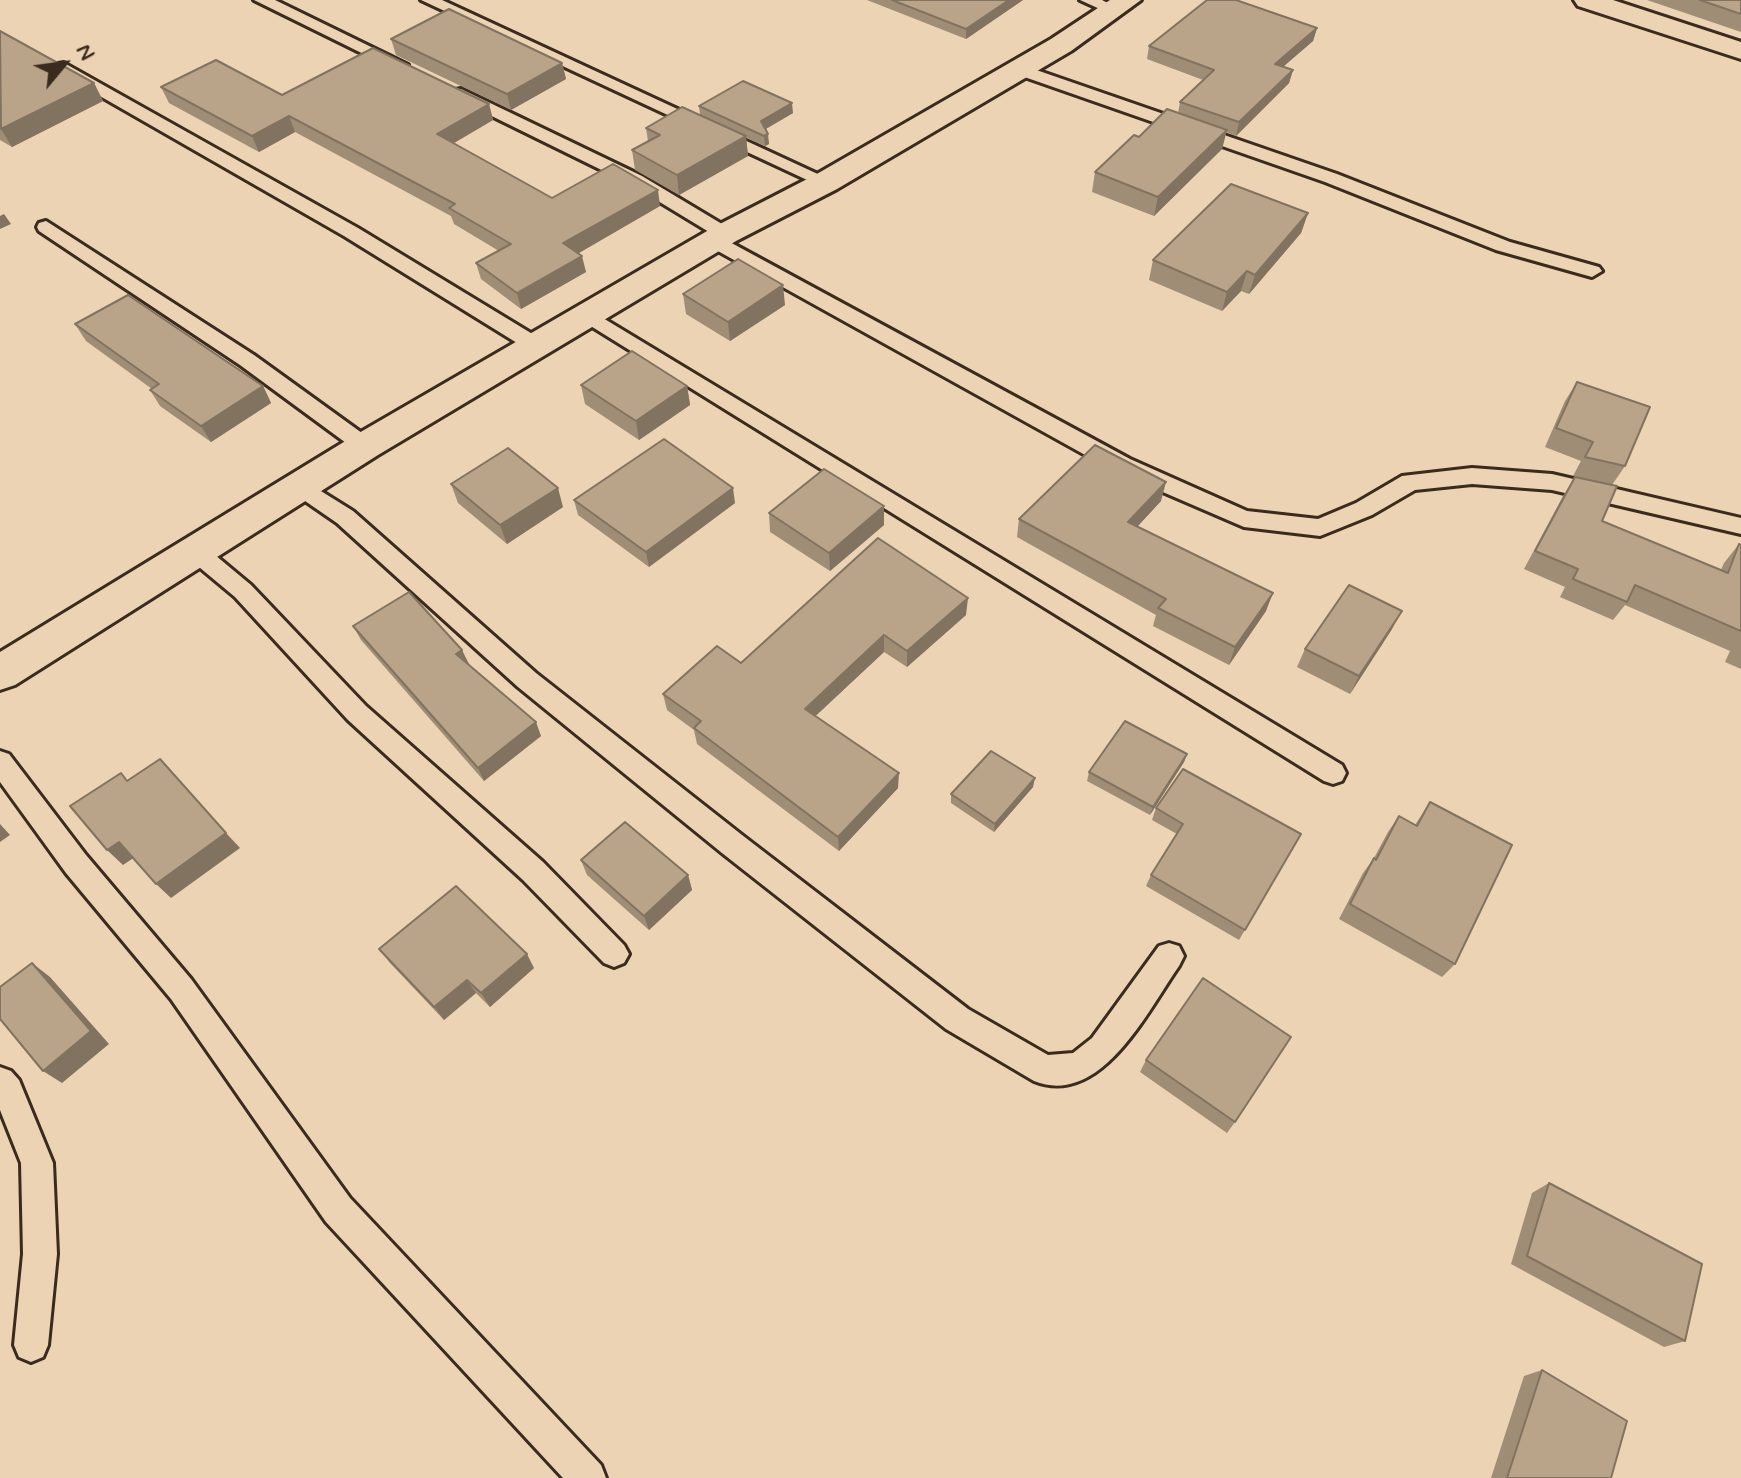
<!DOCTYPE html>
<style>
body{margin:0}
#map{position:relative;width:1741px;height:1478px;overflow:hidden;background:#ebd3b3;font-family:Mynerve,sans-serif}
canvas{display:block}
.north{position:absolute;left:24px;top:24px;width:80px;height:80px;-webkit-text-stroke:6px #ebd3b3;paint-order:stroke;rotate:61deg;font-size:22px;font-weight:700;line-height:32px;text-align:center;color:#3b2a1e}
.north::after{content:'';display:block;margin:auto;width:28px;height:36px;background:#3b2a1e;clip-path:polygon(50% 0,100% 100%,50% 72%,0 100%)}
</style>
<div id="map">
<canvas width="1741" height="1478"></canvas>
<div class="north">N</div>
</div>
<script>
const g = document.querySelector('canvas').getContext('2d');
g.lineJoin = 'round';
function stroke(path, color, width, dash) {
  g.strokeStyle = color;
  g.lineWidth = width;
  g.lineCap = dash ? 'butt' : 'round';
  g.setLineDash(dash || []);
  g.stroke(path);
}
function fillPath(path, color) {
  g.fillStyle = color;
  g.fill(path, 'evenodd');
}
const service = new Path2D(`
 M254,0H275L408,65L400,70L394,69Z
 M421,0H442L835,182L832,186H820Z
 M1080,0H1102L1121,10L1113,15Z
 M64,63L358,228L544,341L547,346L544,351H530L344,236L58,72L56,68L58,64Z
 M1019,64L1337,174L1510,242L1599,267L1602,271L1592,277L1496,250L1325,182L1013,73L1011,69L1013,65Z
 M461,89L642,176L732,230L734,234L726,240L1130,459L1247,511L1318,519L1356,503L1402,476L1472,468L1552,474L1741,518V534L1552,490L1472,484L1415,490L1372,515L1320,536L1244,527L1114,471L707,245L704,241L714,235L630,184L455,98L453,94L455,90Z
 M46,221L254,355L373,441L376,446L373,451H357L240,365L39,231L37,227L39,223Z
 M588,309L1342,765L1346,773L1342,781L1333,784L1324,781L581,320L578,315L581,310Z
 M300,478L353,511L536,673L742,835L968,1009L1048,1055L1073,1053L1092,1038L1159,946L1169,943L1179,946L1184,956L1179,966C1148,1010 1101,1108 1034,1081L946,1029L722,853L518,687L337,523L292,492L289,486L292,480Z
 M195,542L203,545L251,585L366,706L543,862L624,945L629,954L624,963L614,967L604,963L523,880L348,720L235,597L187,557L183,551L187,545Z
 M0,751L9,754L86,855L191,979L350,1198L601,1465L606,1478H563L326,1222L171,999L66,873L0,782Z
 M0,1067L11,1071L19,1080L53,1163L57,1254L48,1345L43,1357L31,1362L19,1357L14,1345L23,1254L21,1163L0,1110Z`);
const minor = new Path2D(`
 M1110,0H1141L1071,51L837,189L736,241L378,455L15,685L0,690V652L352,437L714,227L815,175L1051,39Z
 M1574,0H1613L1741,42V59L1578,6Z`);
const wall = new Path2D(`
 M867,0H1023L966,39Z
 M1647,0H1741V32Z
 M1317,28L1313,41L1283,67L1293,70L1289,83L1236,136L1226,132L1222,149L1154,216L1092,192L1095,172L1139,137L1178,113L1180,102L1203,80L1147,59L1149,46Z
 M0,31L94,83L103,101L12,147L0,140Z
 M391,39L562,63L566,79L511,110L396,55Z
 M161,87L282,95L489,104L493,120L454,143L552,198L660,206L578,253L586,272L521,309L481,279L476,263L499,251L454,224L451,216L295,132L259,152L169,103Z
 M699,106L793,113L766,129L769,144L765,146L746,138L748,156L679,195L635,170L632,150L648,141L646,128L700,115Z
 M1308,213L1301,233L1249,294L1241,291L1222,311L1149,280L1153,260Z
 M683,294L785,305L730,341L686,314Z
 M75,324L263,386L271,403L211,442L160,406L150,390L152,389L86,341Z
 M1577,382L1625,466L1612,485L1573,476L1581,461L1545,447L1565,401Z
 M581,385L687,386L690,405L639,440L585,404Z
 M1575,477L1602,521L1721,570L1724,563L1739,544L1741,545V669L1725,662L1730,651L1625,605L1613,620L1560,597L1565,587L1524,569L1563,496Z
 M451,484L563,507L507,544L458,503Z
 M574,500L735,503L649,567L578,515Z
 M1161,501L1137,527L1266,611L1229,665L1153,626L1156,615L1017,537L1019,519Z
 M769,513L884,525L830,571L770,532Z
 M966,615L907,667L884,652L815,716L898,788L839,851L697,744L694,730L667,710L663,694Z
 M353,626L462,650L468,665L541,736L484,781L361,640Z
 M1392,629L1350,694L1297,667L1305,649Z
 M1187,754L1184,762L1150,815L1087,781L1089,772Z
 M1033,787L994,832L951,803V794Z
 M1430,802L1455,964L1442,977L1339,919L1363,873L1374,858L1388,832L1399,816L1415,825Z
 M1156,808L1301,834L1239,940L1146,886L1151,875L1177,834L1152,820Z
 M581,860L688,875L692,890L649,930L587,875Z
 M379,949L534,968L490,1007L476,993L444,1020L390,963Z
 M1146,1060L1235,1122L1227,1133L1140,1072Z
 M1549,1183L1685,1341L1664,1347L1511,1264L1532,1193Z
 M1542,1370L1611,1478H1491L1524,1376Z`);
const shadedWall = new Path2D(`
 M1009,0H1023L966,39V29Z
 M1317,28L1313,41L1271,77L1275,64Z
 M562,63L566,79L511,110L507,94Z
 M1293,70L1289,83L1236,136L1239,122Z
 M94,83L103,101L12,147L1,129Z
 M792,103L793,113L762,131L761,121Z
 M489,104L493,120L442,150L437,134Z
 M289,116L295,132L259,152L252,136Z
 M1227,130L1222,149L1154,216L1158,197Z
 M768,134L769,144L765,146L764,136Z
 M746,136L748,156L679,195L677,175Z
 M658,190L660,206L567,260L563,243Z
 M1308,213L1301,233L1249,294L1255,275Z
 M4,214L11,224L0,229V216Z
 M582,256L586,272L521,309L517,293Z
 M1247,271L1241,291L1222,311L1227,292Z
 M783,285L785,305L730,341L728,322Z
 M263,386L271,403L211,442L201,426Z
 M687,386L690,405L639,440L636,421Z
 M1166,482L1161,501L1124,541L1128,522Z
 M558,488L563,507L507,544L500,525Z
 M733,488L735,503L649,567L646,552Z
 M884,506V525L830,571L829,553Z
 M1273,593L1266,611L1229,665L1235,647Z
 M968,598L966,615L907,667V651Z
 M1402,611L1392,629L1350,694L1359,676Z
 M884,635V652L806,725L805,709Z
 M462,650L469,664L462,668L456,654Z
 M536,722L541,736L484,781L478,768Z
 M1187,754L1184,762L1150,815L1153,807Z
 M899,773L898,788L839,851L838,837Z
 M1035,778L1033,787L994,832L995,824Z
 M0,824L10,835L0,842Z
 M226,833L240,848L171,898L156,884Z
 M119,842L135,857L123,865L107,850Z
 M688,875L692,890L649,930L644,916Z
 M527,954L534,968L490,1007L481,993Z
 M32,963L50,977L109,1044L62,1083L43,1071Z
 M467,980L476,993L444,1020L434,1007Z`);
const building = new Path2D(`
 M892,0H1009L966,29Z
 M1207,0H1236L1317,28L1275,64L1293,70L1239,122L1180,102L1214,70L1149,46Z
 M1700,0H1741V14Z
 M449,9L562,63L507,94L391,39Z
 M0,31L94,83L1,129Z
 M373,48L489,104L437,134L552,198L613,164L658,190L563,243L582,256L517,293L476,263L511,244L449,208L455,204L289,116L252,136L161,87L216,60L282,95Z
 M743,81L792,103L761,121L768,134L764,136L699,106Z
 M682,107L746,136L677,175L632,150L660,135L646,128Z
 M1167,109L1227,130L1158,197L1095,172L1134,135L1139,137Z
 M1231,184L1308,213L1255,275L1247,271L1227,292L1153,260Z
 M738,259L783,285L728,322L683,294Z
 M128,295L263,386L201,426L150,390L159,384L75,324Z
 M632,351L687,386L636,421L581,385Z
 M1577,382L1650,407L1625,466L1585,457L1593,442L1556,428Z
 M664,439L733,488L646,552L574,500Z
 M1095,445L1166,482L1128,522L1273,593L1235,647L1158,608L1166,599L1019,519Z
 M508,448L558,488L500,525L451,484Z
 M824,469L884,506L829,553L769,513Z
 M1575,477L1617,486L1602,521L1728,573L1739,544L1741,545V631L1635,585L1627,602L1573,579L1578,569L1535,551Z
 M878,538L968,598L907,651L884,635L805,709L899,773L838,837L694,728L701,721L663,694L717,646L741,663Z
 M1349,585L1402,611L1359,676L1305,649Z
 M409,592L462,650L456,654L536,722L478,768L353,626Z
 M1125,721L1187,754L1153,807L1089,772Z
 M991,751L1035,778L995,824L951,794Z
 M160,759L226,833L156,884L119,842L107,850L70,806L121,773L127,781Z
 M1183,769L1301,834L1245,930L1151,875L1183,824L1156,808Z
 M1430,802L1512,845L1455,964L1350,904L1374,858L1376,860L1399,816L1417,826Z
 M625,822L688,875L644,916L581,860Z
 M456,886L527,954L481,993L467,980L434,1007L379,949Z
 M32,963L91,1031L43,1071L0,1019V987Z
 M1203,978L1291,1037L1235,1122L1146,1060Z
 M1549,1183L1702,1264L1685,1341L1527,1256Z
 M1542,1370L1627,1421L1611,1478H1507Z`);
stroke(service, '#3b2a1e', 6);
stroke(minor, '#3b2a1e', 6);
fillPath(service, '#ebd3b3');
fillPath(minor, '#ebd3b3');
fillPath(wall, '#a08d76');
fillPath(shadedWall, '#827360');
fillPath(building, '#baa489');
stroke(building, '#827360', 2);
</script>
